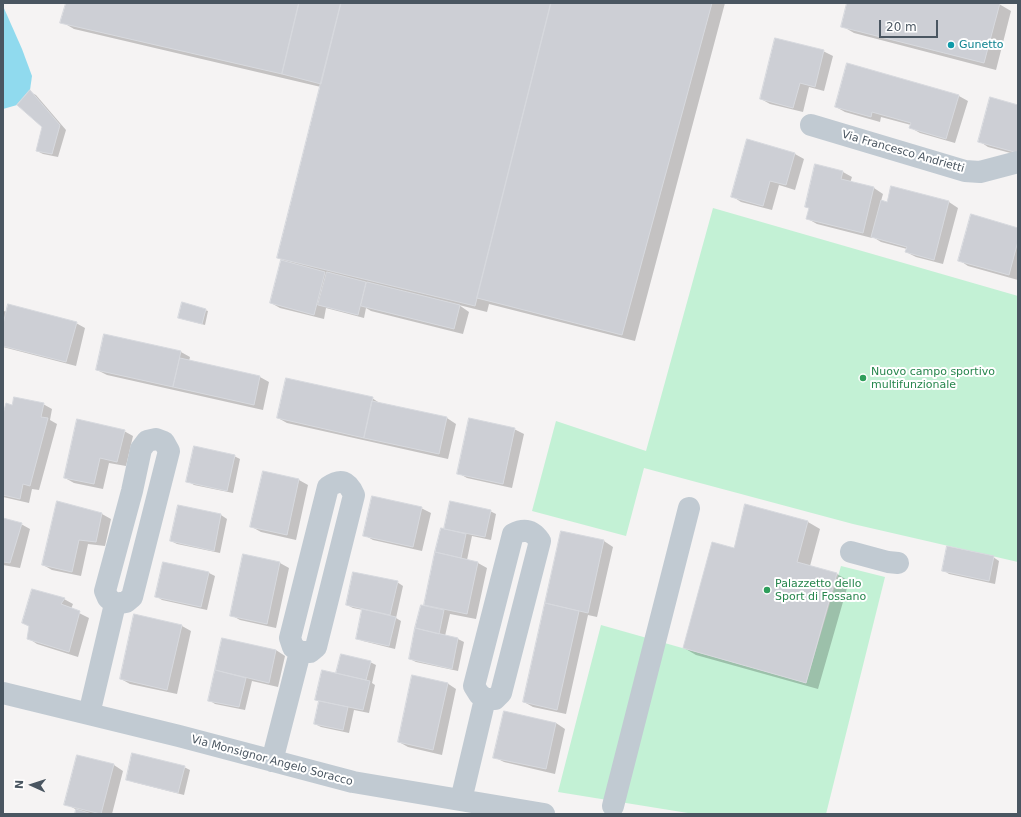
<!DOCTYPE html>
<style>
body{margin:0}
#map{position:relative;width:1021px;height:817px;overflow:hidden;background:#f5f3f3;font-family:"DejaVu Sans",sans-serif}
canvas{display:block}
.frame{position:absolute;inset:0;border:4px solid #4a5661;pointer-events:none}
.north{position:absolute;left:12px;top:765px;width:40px;height:40px;-webkit-text-stroke:3px #fff;paint-order:stroke;rotate:273deg;font-size:11px;font-weight:700;line-height:16px;text-align:center;color:#4a5661}
.north::after{content:'';display:block;margin:auto;width:14px;height:18px;background:#4a5661;clip-path:polygon(50% 0,100% 100%,50% 72%,0 100%)}
.scale{position:absolute;left:879px;top:20px;width:59px;height:18px;box-sizing:border-box;border:2px solid #4a5661;border-top:0;padding-left:5px;font-size:12px;line-height:14px;white-space:nowrap;color:#4a5661;-webkit-text-stroke:3px #fff;paint-order:stroke}
</style>
<div id="map">
<canvas width="1021" height="817"></canvas>
<div class="frame"></div>
<div class="north">N</div>
<div class="scale">20 m</div>
</div>
<script>
const g = document.querySelector('canvas').getContext('2d');
g.lineJoin = 'round';
function fillPath(path, color) {
  g.fillStyle = color;
  g.fill(path, 'evenodd');
}
function stroke(path, color, width, dash) {
  g.strokeStyle = color;
  g.lineWidth = width;
  g.lineCap = dash ? 'butt' : 'round';
  g.setLineDash(dash || []);
  g.stroke(path);
}
function label(font, color, halo, rows, align = 'center') {
  g.font = font + ' "DejaVu Sans",sans-serif';
  g.lineWidth = 4;
  g.setLineDash([]);
  g.textBaseline = 'middle';
  g.strokeStyle = halo;
  g.fillStyle = color;
  for (const [text, x, y, turn = 0] of rows) {
    g.save();
    g.translate(x, y);
    g.rotate((+turn || 0) * Math.PI / 180);
    g.textAlign = isNaN(turn) ? turn : align;
    if (halo) g.strokeText(text, 0, 0);
    g.fillText(text, 0, 0);
    g.restore();
  }
}
const green = new Path2D(`
 M713,208L1018,296V562L853,524L644,468L626,536L532,511L556,421L646,451Z
 M841,566L885,577L826,814H694L558,792L601,625L806,683Z`);
const water = new Path2D(`
 M3,6L22,49L32,76L30,90L17,105L3,109Z`);
const shadow = new Path2D(`
 M67,3H725L635,341L489,304L487,312L459,305L469,312L463,334L371,311L366,308L364,318L326,308L324,319L280,308L271,303L286,262L278,258L321,87L74,29L62,22Z
 M848,3H994L999,4L1011,11L996,70L854,33L842,26Z
 M823,51L833,56L824,91L809,87L803,112L770,104L761,99Z
 M30,92L36,95L66,130L58,157L43,154L37,151L43,127Z
 M959,96L968,101L955,143L920,133L911,128V125L881,117L880,122L845,112L836,107Z
 M1018,106V155L988,147L979,141Z
 M747,140L795,154L804,159L795,190L779,185L772,210L741,202L732,196Z
 M843,172L852,177L850,183L874,188L883,194L881,201L888,203L892,187L949,202L958,208L943,264L916,257L906,252L907,249L881,242L873,237L872,238L817,224L808,219L810,209L806,207Z
 M1018,229V280L968,266L959,260Z
 M205,310L208,311L205,325L182,319Z
 M3,311L76,323L85,328L76,366L3,347Z
 M105,335L181,352L190,357L189,361L260,377L269,382L263,410L107,375L97,370Z
 M372,398L381,404L447,418L456,424L448,459L287,423L278,418Z
 M43,404L52,409L50,420L57,424L39,490L32,489L29,503L3,497V418L13,407Z
 M514,429L524,434L512,488L467,478L458,473Z
 M124,431L133,436L126,466L109,463L103,489L74,483L65,478Z
 M234,456L240,459L233,493L194,485L188,481Z
 M299,480L308,485L296,540L261,532L252,527Z
 M57,502L102,514L111,519L105,546L88,544L81,576L52,570L43,565Z
 M746,505L808,522L820,529L810,566L837,574L849,581L818,689L696,655L684,648L734,549Z
 M179,506L221,515L227,519L220,553L177,544L171,541Z
 M421,508L431,513L422,551L373,540L364,535Z
 M490,511L496,514L491,540L472,536L467,560L478,563L487,568L476,619L450,614L445,636L458,639L464,642L458,671L416,662L410,659L425,606L441,530H444Z
 M3,519L21,524L30,529L20,568L3,565Z
 M561,532L604,541L613,547L597,617L588,615L566,714L533,707L524,702Z
 M993,557L999,561L995,584L949,574L943,570Z
 M163,563L209,573L215,576L207,610L162,600L156,596Z
 M280,563L289,568L276,628L240,620L231,615Z
 M397,582L403,586L396,618L401,621L395,649L363,641L357,638L363,610L353,608L347,605Z
 M64,599L73,604L71,609L89,618L78,657L37,644L28,638L30,627L23,623Z
 M182,626L191,631L177,694L130,684L121,679Z
 M223,639L276,650L285,656L278,687L252,681L245,710L215,704L209,700Z
 M341,655L370,662L376,665L372,683L375,685L369,713L354,710L349,733L321,727L315,724L320,701L337,675Z
 M447,683L456,689L442,755L408,747L399,742Z
 M504,712L556,723L565,729L555,774L504,762L494,757Z
 M78,756L114,765L123,771L112,814H76L77,810L66,804Z
 M184,767L190,770L184,795L133,782L127,779Z`);
const building = new Path2D(`
 M66,3H299L282,74L60,23Z
 M299,3H341L321,84L282,74Z
 M341,3H551L475,306L277,258Z
 M551,3H712L622,335L477,298Z
 M847,3H1000L984,63L841,27Z
 M775,38L824,50L815,87L800,83L793,108L760,99Z
 M847,63L959,95L946,139L909,128L911,123L872,112L871,117L835,107Z
 M30,90L60,125L52,154L36,151L42,127L17,105Z
 M990,97L1018,105V153L978,142Z
 M747,139L795,153L786,185L770,181L763,206L731,197Z
 M815,164L843,171L841,179L874,187L863,233L806,219L809,208L805,207Z
 M891,186L949,201L934,260L905,252L907,247L871,237L881,200L887,202Z
 M971,214L1018,228V241L1009,275L958,261Z
 M281,260L325,272L314,315L270,303Z
 M327,272L366,282L358,315L318,305Z
 M367,282L460,305L454,329L361,306Z
 M182,302L206,309L202,324L178,318Z
 M8,304L77,322L66,362L3,346V325Z
 M104,334L181,351L173,387L96,370Z
 M180,358L260,376L254,405L173,387Z
 M286,378L373,397L364,438L277,418Z
 M14,397L44,403L41,417L48,418L30,486L23,484L20,499L3,495V414L6,403L12,405Z
 M372,401L447,417L439,454L364,438Z
 M469,418L515,428L503,484L457,474Z
 M77,419L125,430L117,462L100,458L94,484L64,478Z
 M194,446L235,455L227,491L186,482Z
 M263,471L299,479L287,535L250,527Z
 M372,496L422,507L413,547L363,536Z
 M57,501L102,513L96,542L79,540L72,572L42,565Z
 M450,501L491,510L485,537L444,529Z
 M745,504L808,521L797,562L837,573L806,683L683,648L712,542L734,548Z
 M178,505L221,514L214,551L170,541Z
 M3,518L22,523L10,563L3,562Z
 M441,528L466,534L461,558L435,552Z
 M561,531L604,540L588,613L545,603Z
 M947,546L994,556L989,581L942,571Z
 M435,552L478,562L467,614L424,605Z
 M243,554L280,562L267,624L230,616Z
 M163,562L209,572L201,607L155,597Z
 M353,572L398,581L390,615L346,605Z
 M32,589L65,598L61,604L80,611L69,652L27,639L29,626L22,623Z
 M545,603L579,611L557,710L523,702Z
 M421,605L444,610L439,634L415,628Z
 M362,609L396,617L389,646L356,639Z
 M134,614L182,625L167,690L120,679Z
 M415,628L458,638L452,669L409,659Z
 M222,638L276,650L269,683L215,670Z
 M341,654L371,661L366,680L336,673Z
 M215,670L246,678L239,707L208,701Z
 M322,670L370,681L363,710L315,700Z
 M412,675L448,683L433,750L398,742Z
 M319,701L348,707L343,730L314,724Z
 M504,711L556,723L546,769L493,758Z
 M132,753L185,766L178,793L126,780Z
 M77,755L114,764L101,814L64,805Z
 M76,809L92,814H75Z`);
const minor = new Path2D(`
 M811,125L965,171L980,172L1018,162
 M851,552L888,562L898,563
 M3,693L179,736L353,782L544,814
 M89,714L115,604L126,602L132,597L169,451L164,442L156,439L147,441L141,449L132,491L105,591L108,598L115,604
 M272,761L300,652H310L316,647L354,495C348,481 341,478 328,487L290,638L293,647L300,652
 M461,800L485,699L479,694L474,686L513,534C525,528 533,531 540,541L501,693L495,699H485
 M613,806L689,508`);
const markers = [
 [951,45,4,"#0f9aa8"],
 [863,378,4,"#2e9e5b"],
 [767,590,4,"#2e9e5b"]
];
const cultureNames = [
 ["Gunetto",959,45]
];
const streetNames = [
 ["Via Francesco Andrietti",903,152,16],
 ["Via Monsignor Angelo Soracco",272,761,15]
];
const leisureNames = [
 ["Nuovo campo sportivo",871,372],
 ["multifunzionale",871,385],
 ["Palazzetto dello",775,584],
 ["Sport di Fossano",775,597]
];
fillPath(green, '#c3f1d5');
fillPath(water, '#90daee');
fillPath(shadow, '#0003');
fillPath(building, '#cdcfd5');
stroke(building, '#d7d9de', 1);
stroke(minor, '#c1cad2', 22);
for (const [x, y, r, color] of markers) {
  const dot = new Path2D();
  dot.arc(x, y, r, 0, 2 * Math.PI);
  g.fillStyle = color;
  g.fill(dot);
  stroke(dot, '#fff', 1.5);
}
label('11px', '#0d838f', '#fff', cultureNames, 'left');
label('11px', '#4a5661', '#fff', streetNames);
label('11px', '#27864d', '#fff', leisureNames, 'left');
</script>
